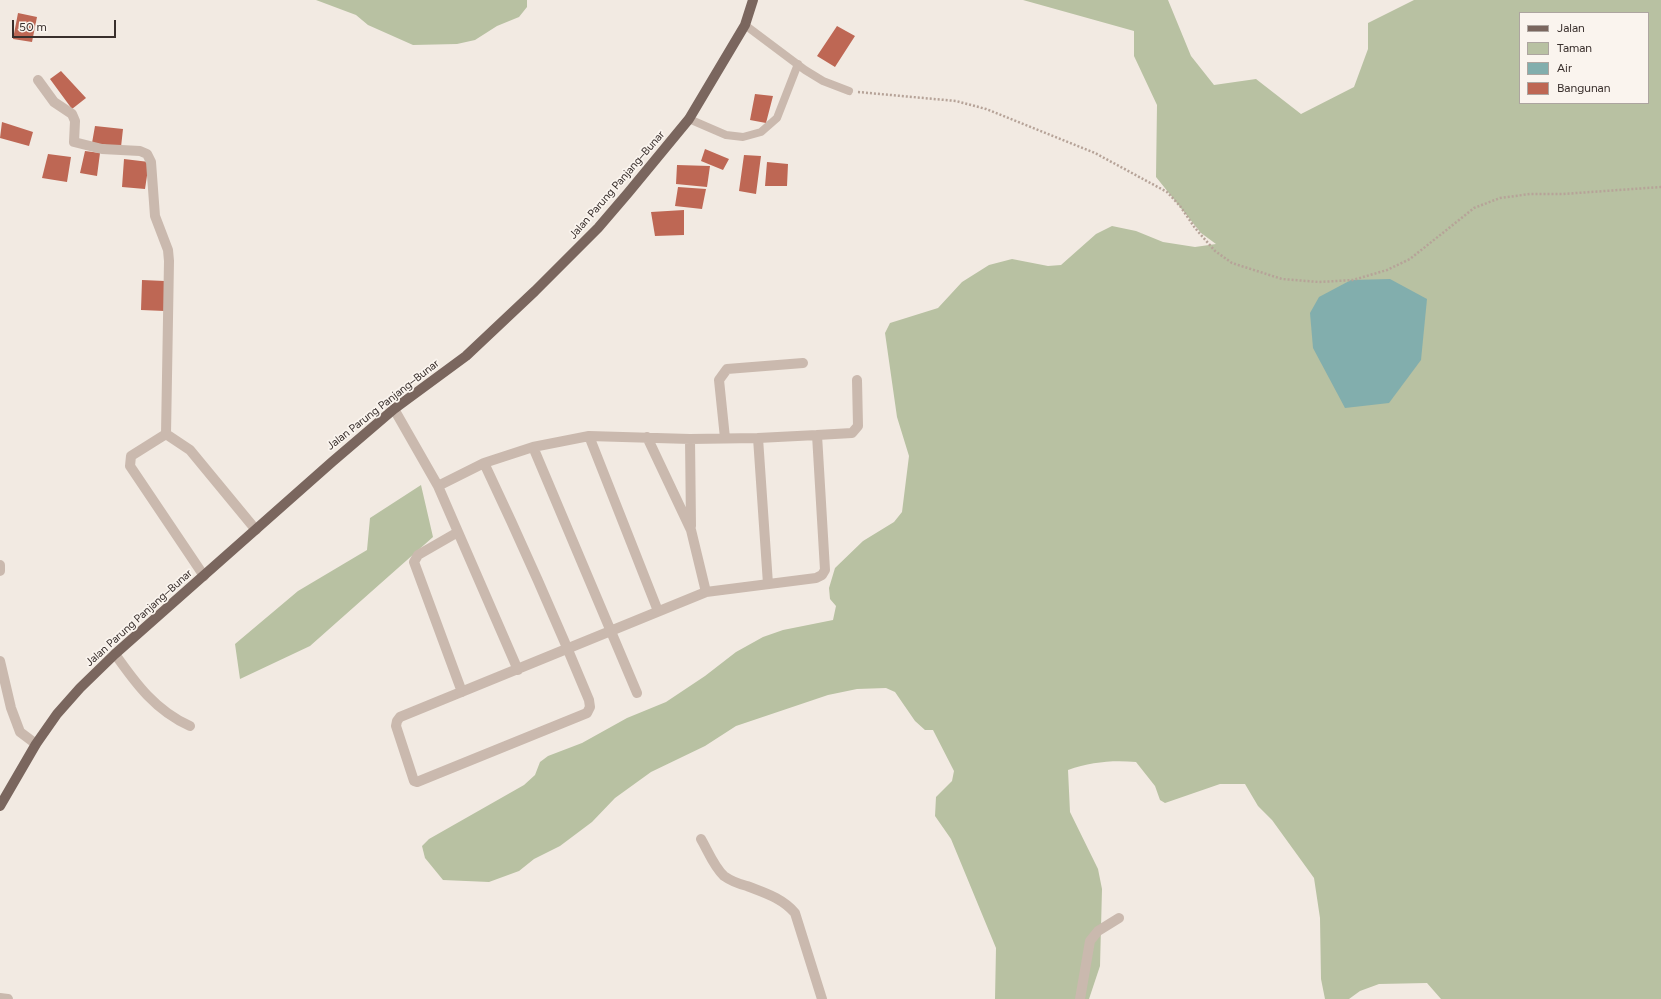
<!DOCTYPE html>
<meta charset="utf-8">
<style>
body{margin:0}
#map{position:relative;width:1661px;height:999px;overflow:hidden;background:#f2eae2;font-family:Figtree,sans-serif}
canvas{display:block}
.legend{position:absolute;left:1519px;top:12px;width:130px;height:92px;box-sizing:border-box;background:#faf4ee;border:1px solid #ada5a0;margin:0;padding:5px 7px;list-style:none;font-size:12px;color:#392f2c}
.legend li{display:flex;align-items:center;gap:8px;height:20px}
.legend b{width:20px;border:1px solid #ada5a0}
.scale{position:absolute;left:12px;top:20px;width:104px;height:18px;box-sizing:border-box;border:2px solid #392f2c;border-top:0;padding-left:5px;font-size:12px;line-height:14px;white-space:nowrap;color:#392f2c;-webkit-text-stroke:3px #faf4ee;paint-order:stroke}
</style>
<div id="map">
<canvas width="1661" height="999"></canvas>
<ul class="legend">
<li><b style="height:5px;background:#7a665e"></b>Jalan</li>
<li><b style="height:11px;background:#b8c1a2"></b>Taman</li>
<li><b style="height:11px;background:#82aead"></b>Air</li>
<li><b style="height:11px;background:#be6754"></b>Bangunan</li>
</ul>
<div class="scale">50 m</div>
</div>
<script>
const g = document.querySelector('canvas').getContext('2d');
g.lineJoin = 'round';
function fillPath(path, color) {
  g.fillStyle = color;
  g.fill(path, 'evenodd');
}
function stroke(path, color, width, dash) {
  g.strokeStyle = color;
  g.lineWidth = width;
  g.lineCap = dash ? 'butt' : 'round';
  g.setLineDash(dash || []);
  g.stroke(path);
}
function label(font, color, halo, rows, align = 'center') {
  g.font = font + ' Figtree,sans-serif';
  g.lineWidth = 3.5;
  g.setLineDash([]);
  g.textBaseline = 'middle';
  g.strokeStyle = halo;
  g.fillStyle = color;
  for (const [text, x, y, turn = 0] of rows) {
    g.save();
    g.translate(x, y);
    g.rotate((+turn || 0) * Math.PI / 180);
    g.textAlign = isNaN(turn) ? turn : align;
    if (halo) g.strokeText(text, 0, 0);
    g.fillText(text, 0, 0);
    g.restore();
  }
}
const green = new Path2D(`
 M316,0H527V7L519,17L497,26L475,40L457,44L413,45L368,25L356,15Z
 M1023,0H1168L1191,56L1214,85L1256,79L1301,114L1354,87L1368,49V23L1414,0H1661V999H1441L1427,983L1379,984L1360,991L1349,999H1325L1321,979L1320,918L1314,878L1272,820L1258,806L1245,784H1220L1165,803L1160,800L1155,786L1136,762C1112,760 1091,762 1068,770L1070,812L1098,869L1102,889L1100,966L1089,999H995L996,948L951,839L935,816L936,797L952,781L954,771L933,730H925L915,721L895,692L886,688L857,689L828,695L736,726L705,746L651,772L615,798L592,822L560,846L534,859L519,871L489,882L443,880L425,858L422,846L429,839L524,785L535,775L540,762L548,756L582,743L627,718L666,702L705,676L736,652L763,637L783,630L833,620L836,606L830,599L829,588L835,568L863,541L894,522L902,512L909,456L897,417L885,333L890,323L938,308L962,282L989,265L1012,259L1048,266L1061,265L1096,234L1112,226L1136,231L1163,242L1195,247L1216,244L1201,233L1156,177L1157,105L1134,56V31ZM1520,13H1648V103H1520Z
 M421,485L433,537L310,646L240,679L235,644L298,591L367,550L370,518Z`);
const water = new Path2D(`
 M1390,279L1427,299L1421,360L1389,403L1345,408L1313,348L1310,313L1319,297L1351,280Z`);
const building = new Path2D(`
 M18,13L37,17L32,42L13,39Z
 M837,26L855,36L835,67L817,56Z
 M61,71L86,98L72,109L50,79Z
 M755,94L773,96L766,123L750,120Z
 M2,122L33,132L29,146L0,138Z
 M95,126L123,129L121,147L92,143Z
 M705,149L729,159L723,170L701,161Z
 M85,151L100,153L97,176L80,173Z
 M48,154L71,157L67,182L42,178Z
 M744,155L761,156L756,194L739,191Z
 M124,159L149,162L145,189L122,187Z
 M767,162L788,164L787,186H765Z
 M677,165L710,166L707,187L676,184Z
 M678,187L706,189L702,209L675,206Z
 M684,210V235L655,236L651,212Z
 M142,280L165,281V311L141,310Z`);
const path = new Path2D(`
 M858,92L956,101L986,109L1095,153L1167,192L1180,206L1195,228L1215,251L1232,263L1282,279L1319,282L1353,280L1387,270L1410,259L1474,208L1500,198L1530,194H1563L1661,187`);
const service = new Path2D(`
 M745,25L805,70L823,81L849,91
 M689,119L726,135L743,137L761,132L777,118L798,64`);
const minor = new Path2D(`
 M38,80L54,102L72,114L75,121L74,142L102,149L140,151L147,154L151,162L155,216L168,250L169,261L166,434
 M394,409L438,486L518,670
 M166,434L131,456L130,466L204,576
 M166,434L190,450L256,530
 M817,435L852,433L858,426L857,380
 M589,436L658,611
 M647,437L691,530L706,592
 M725,438L719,380L727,369L803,363
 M758,438L768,584
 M690,439L691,526
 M533,447L637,693
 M438,486L484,463L533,447L589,436L690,439L758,438L817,435L825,570L822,575L816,578L706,592L400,717L397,721L396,726L414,781L417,782L587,713L590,707L589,700C556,620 521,541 484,463
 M458,532L418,555L414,562L462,692
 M0,565V571
 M115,654C136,684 156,711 190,726
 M0,661L11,708L20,732L36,744
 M701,839C708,851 714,867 724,876C731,881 739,884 747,886C765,893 782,898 795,913L822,999
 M0,998L8,999
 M1080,999L1090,941L1098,931L1119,918`);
const primary = new Path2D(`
 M0,806L36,744L57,714L80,688L115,654L332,462L394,409L466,356L535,291L598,228L628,193L689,119L745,25L753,0`);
const streetNames = [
 ["Jalan Parung Panjang–Bunar",617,185,-49],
 ["Jalan Parung Panjang–Bunar",383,405,-38],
 ["Jalan Parung Panjang–Bunar",139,618,-42]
];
fillPath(green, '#b8c1a2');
fillPath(water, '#82aead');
fillPath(building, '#be6754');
stroke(path, '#b6a398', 2.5, [2, 2]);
stroke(service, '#cab9ae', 8);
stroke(minor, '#cab9ae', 10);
stroke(primary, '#7a665e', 10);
label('11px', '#392f2c', '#faf4ee', streetNames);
</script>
